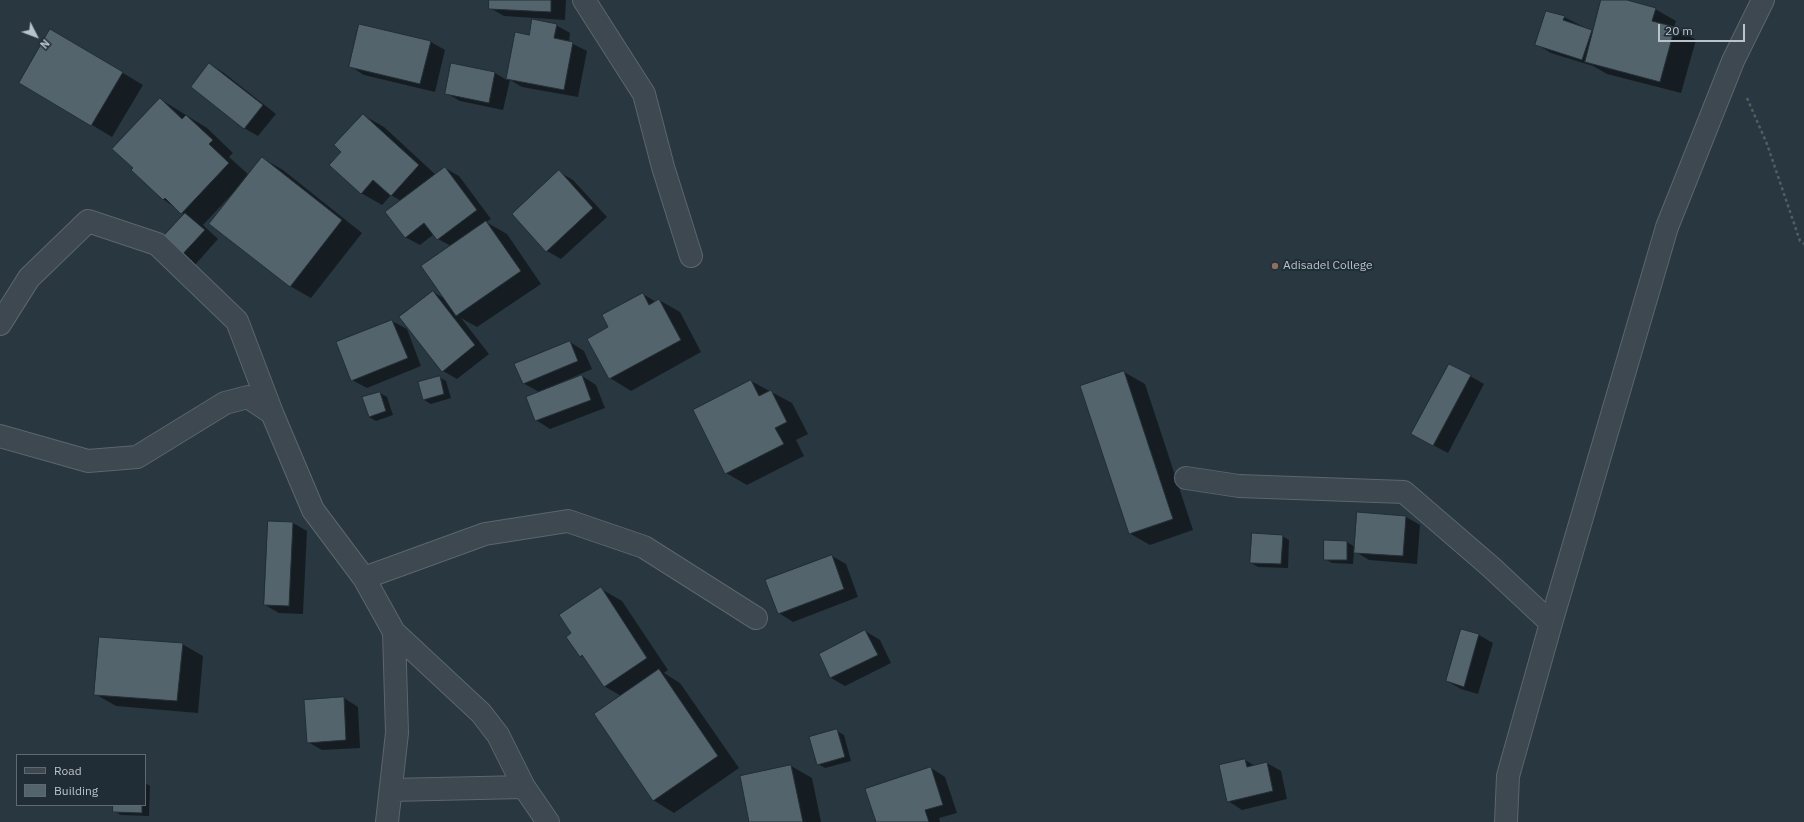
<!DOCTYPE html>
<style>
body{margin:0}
#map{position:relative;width:1804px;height:822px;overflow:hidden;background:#293740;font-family:"IBM Plex Sans",sans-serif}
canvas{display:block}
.legend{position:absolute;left:16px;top:754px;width:130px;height:52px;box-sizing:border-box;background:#212d36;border:1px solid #5e6971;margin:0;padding:5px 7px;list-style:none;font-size:12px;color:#bac3ca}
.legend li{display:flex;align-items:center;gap:8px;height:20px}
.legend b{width:20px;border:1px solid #5e6971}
.north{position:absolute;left:16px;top:16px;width:40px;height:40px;-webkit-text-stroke:3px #212d36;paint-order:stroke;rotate:132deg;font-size:11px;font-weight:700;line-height:16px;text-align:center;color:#bac3ca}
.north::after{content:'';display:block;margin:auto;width:14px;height:18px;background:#bac3ca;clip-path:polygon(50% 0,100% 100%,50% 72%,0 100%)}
.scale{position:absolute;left:1658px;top:24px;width:87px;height:18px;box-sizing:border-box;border:2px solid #bac3ca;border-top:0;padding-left:5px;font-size:12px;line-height:14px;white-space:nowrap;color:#bac3ca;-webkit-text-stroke:3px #212d36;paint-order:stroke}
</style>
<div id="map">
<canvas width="1804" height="822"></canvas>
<ul class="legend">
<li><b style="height:5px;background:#3d4850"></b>Road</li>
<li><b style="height:11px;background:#54646d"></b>Building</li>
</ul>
<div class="north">N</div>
<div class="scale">20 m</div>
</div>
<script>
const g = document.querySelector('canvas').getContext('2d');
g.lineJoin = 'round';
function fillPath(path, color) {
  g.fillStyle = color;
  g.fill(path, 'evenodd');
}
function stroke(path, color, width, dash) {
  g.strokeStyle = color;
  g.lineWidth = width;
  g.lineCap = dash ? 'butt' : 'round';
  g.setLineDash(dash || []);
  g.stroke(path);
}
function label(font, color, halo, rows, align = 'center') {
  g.font = font + ' "IBM Plex Sans",sans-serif';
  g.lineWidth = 4;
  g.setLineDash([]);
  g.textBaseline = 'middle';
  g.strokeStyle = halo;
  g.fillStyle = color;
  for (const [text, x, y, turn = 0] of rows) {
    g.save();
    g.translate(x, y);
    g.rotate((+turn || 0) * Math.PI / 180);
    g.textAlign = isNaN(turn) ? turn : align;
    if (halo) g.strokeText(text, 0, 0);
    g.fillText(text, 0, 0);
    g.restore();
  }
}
const shadow = new Path2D(`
 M490,0H566L565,20L504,16L490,8Z
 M1602,0H1623L1655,9L1676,21L1674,27L1696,40L1681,93L1607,74L1593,66L1551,53L1536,44L1564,17L1594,32Z
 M556,25L570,33L569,42L587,51L578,97L522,87L510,80L503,110L460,101L446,93L452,64L495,73L507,80L516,34L530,36Z
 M51,30L143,85L112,137L20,82Z
 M431,42L445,50L435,92L364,75L350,66Z
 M210,64L224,73L276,114L258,136L244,128Z
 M160,99L207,128L233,153L229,157L249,175L262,158L283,170L362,233L311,298L290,286L232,194L203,225L218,239L194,266L180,257L185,215L163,199Z
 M363,115L384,127L436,175L445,168L459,176L491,219L486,222L507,234L541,284L477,327L461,318L489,354L457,379L443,371L433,292L445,299L451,246L438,239L434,234L420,245L405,237L401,201L391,195L382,205L361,193L343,151Z
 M559,172L573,180L607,217L561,259L547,251Z
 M643,294L656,302L659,300L680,312L701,352L631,391L610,378L589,339L610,327Z
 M392,321L407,329L421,366L367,388L352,380L337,343Z
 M570,342L584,351L592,369L539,392L523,383Z
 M1124,372L1145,384L1193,530L1150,545L1129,533L1081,386Z
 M582,376L596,385L605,408L550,429L536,420Z
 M1470,376L1484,384L1448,453L1427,442Z
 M439,377L446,381L451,398L431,404L424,400L419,382Z
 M751,381L792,403L808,434L796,440L804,456L747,485L726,473Z
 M380,393L387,397L393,415L376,421L369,417Z
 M1406,517L1420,525L1417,564L1369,560L1354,551L1353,564L1332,563L1325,559L1347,542L1355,547Z
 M293,523L307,531L303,614L279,613L265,605Z
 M1282,536L1289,540L1288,568L1258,567L1251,563Z
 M832,556L846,564L858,597L793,622L779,613Z
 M601,589L622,601L668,670L664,673L680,683L739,768L674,813L653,800L621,696L604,686L586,659L581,656L572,634Z
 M865,631L880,640L891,663L845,686L831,678L820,654Z
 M1479,635L1493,643L1478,694L1461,689L1447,681Z
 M182,644L203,656L198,713L116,706L95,694Z
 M344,698L358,707L360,748L322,750L308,742Z
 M837,731L844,735L851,761L825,768L818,764Z
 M1245,760L1255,766L1267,763L1281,771L1287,799L1242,810L1228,801Z
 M791,766L812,778L821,822H750Z
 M931,768L945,777L957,813L939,818L940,822H877Z
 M145,783L150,786L149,816L121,815L114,811V805H145Z`);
const building = new Path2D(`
 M489,0H551V12L489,9Z
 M1601,0H1627L1656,8L1652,21L1675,27L1660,82L1585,62Z
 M1546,11L1565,16L1563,20L1592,30L1582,60L1535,45Z
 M532,19L557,24L554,38L573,42L564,90L506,79L515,32L529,35Z
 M359,24L431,41L420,84L349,67Z
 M50,29L123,72L91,126L19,83Z
 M209,63L263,105L244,129L191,87Z
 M451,63L495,72L489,103L445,94Z
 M160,98L182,119L186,115L213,140L209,144L229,163L181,214L165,198L163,200L131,170L133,168L112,149Z
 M363,114L419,165L391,196L373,180L361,194L329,165L341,152L334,145Z
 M262,157L342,220L290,287L209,224Z
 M445,167L477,210L437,240L424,223L405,238L385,212Z
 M559,170L593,208L546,252L512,214Z
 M185,213L205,230L179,258L160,240Z
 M486,221L521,271L456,316L421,266Z
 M433,291L475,345L442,372L399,317Z
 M643,293L649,305L659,299L681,340L609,379L587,339L608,327L602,315Z
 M392,320L408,358L351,381L336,342Z
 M570,341L578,361L523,384L514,364Z
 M1449,364L1471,375L1433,446L1411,434Z
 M1124,371L1173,519L1129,534L1080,386Z
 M582,375L591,400L535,421L526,397Z
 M440,376L444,394L423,400L418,382Z
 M751,380L759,396L771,390L787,422L775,428L784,444L725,474L693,410Z
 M380,392L386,411L369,417L362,397Z
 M1357,512L1406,516L1403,556L1354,553Z
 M268,521L293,522L289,606L264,605Z
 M1252,533L1283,535L1281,564L1250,563Z
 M1324,540L1347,541V560H1324Z
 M832,555L844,589L778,614L765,580Z
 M601,587L647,658L604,687L582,655L580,657L566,637L571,633L559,615Z
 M1461,629L1479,634L1464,687L1446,681Z
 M865,630L878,655L830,678L819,654Z
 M99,637L183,643L177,701L94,695Z
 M659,669L718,756L653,801L594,714Z
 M344,697L346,740L307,743L304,700Z
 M837,729L845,757L817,765L809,737Z
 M1245,759L1247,767L1267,762L1273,791L1227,802L1219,765Z
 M791,765L803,822H749L740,776Z
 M931,767L943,805L925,810L929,822H876L865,789Z
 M113,805H142V813L113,812Z`);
const path = new Path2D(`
 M1747,98L1767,144L1800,241L1804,244`);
const street = new Path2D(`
 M584,0L644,94L663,167L691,256
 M0,324L29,278L88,221L157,244L237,321L272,413
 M0,436L88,461L137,457L225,403L248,397L272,413L313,510L364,578L394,632L481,713L498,735L524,787L548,822
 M1186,478L1239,486L1404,492L1491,567L1551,623
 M364,578L485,534L568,521L644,547L756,618
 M391,790L524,787
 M387,822L397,733L394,632
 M1506,822L1508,776L1551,623L1667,227L1733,61L1763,0`);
const markers = [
 [1275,266,4,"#8d6e63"]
];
const poiNames = [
 ["Adisadel College",1283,266]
];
fillPath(shadow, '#0007');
fillPath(building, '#54646d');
stroke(building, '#232f37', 1);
stroke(street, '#5b666d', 24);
stroke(path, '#4d6160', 2.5, [3, 3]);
stroke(street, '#3d4850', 22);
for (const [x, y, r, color] of markers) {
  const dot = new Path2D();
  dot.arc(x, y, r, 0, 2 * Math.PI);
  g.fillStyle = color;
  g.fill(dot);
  stroke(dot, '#212d36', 1.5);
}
label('12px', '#bac3ca', '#212d36', poiNames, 'left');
</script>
